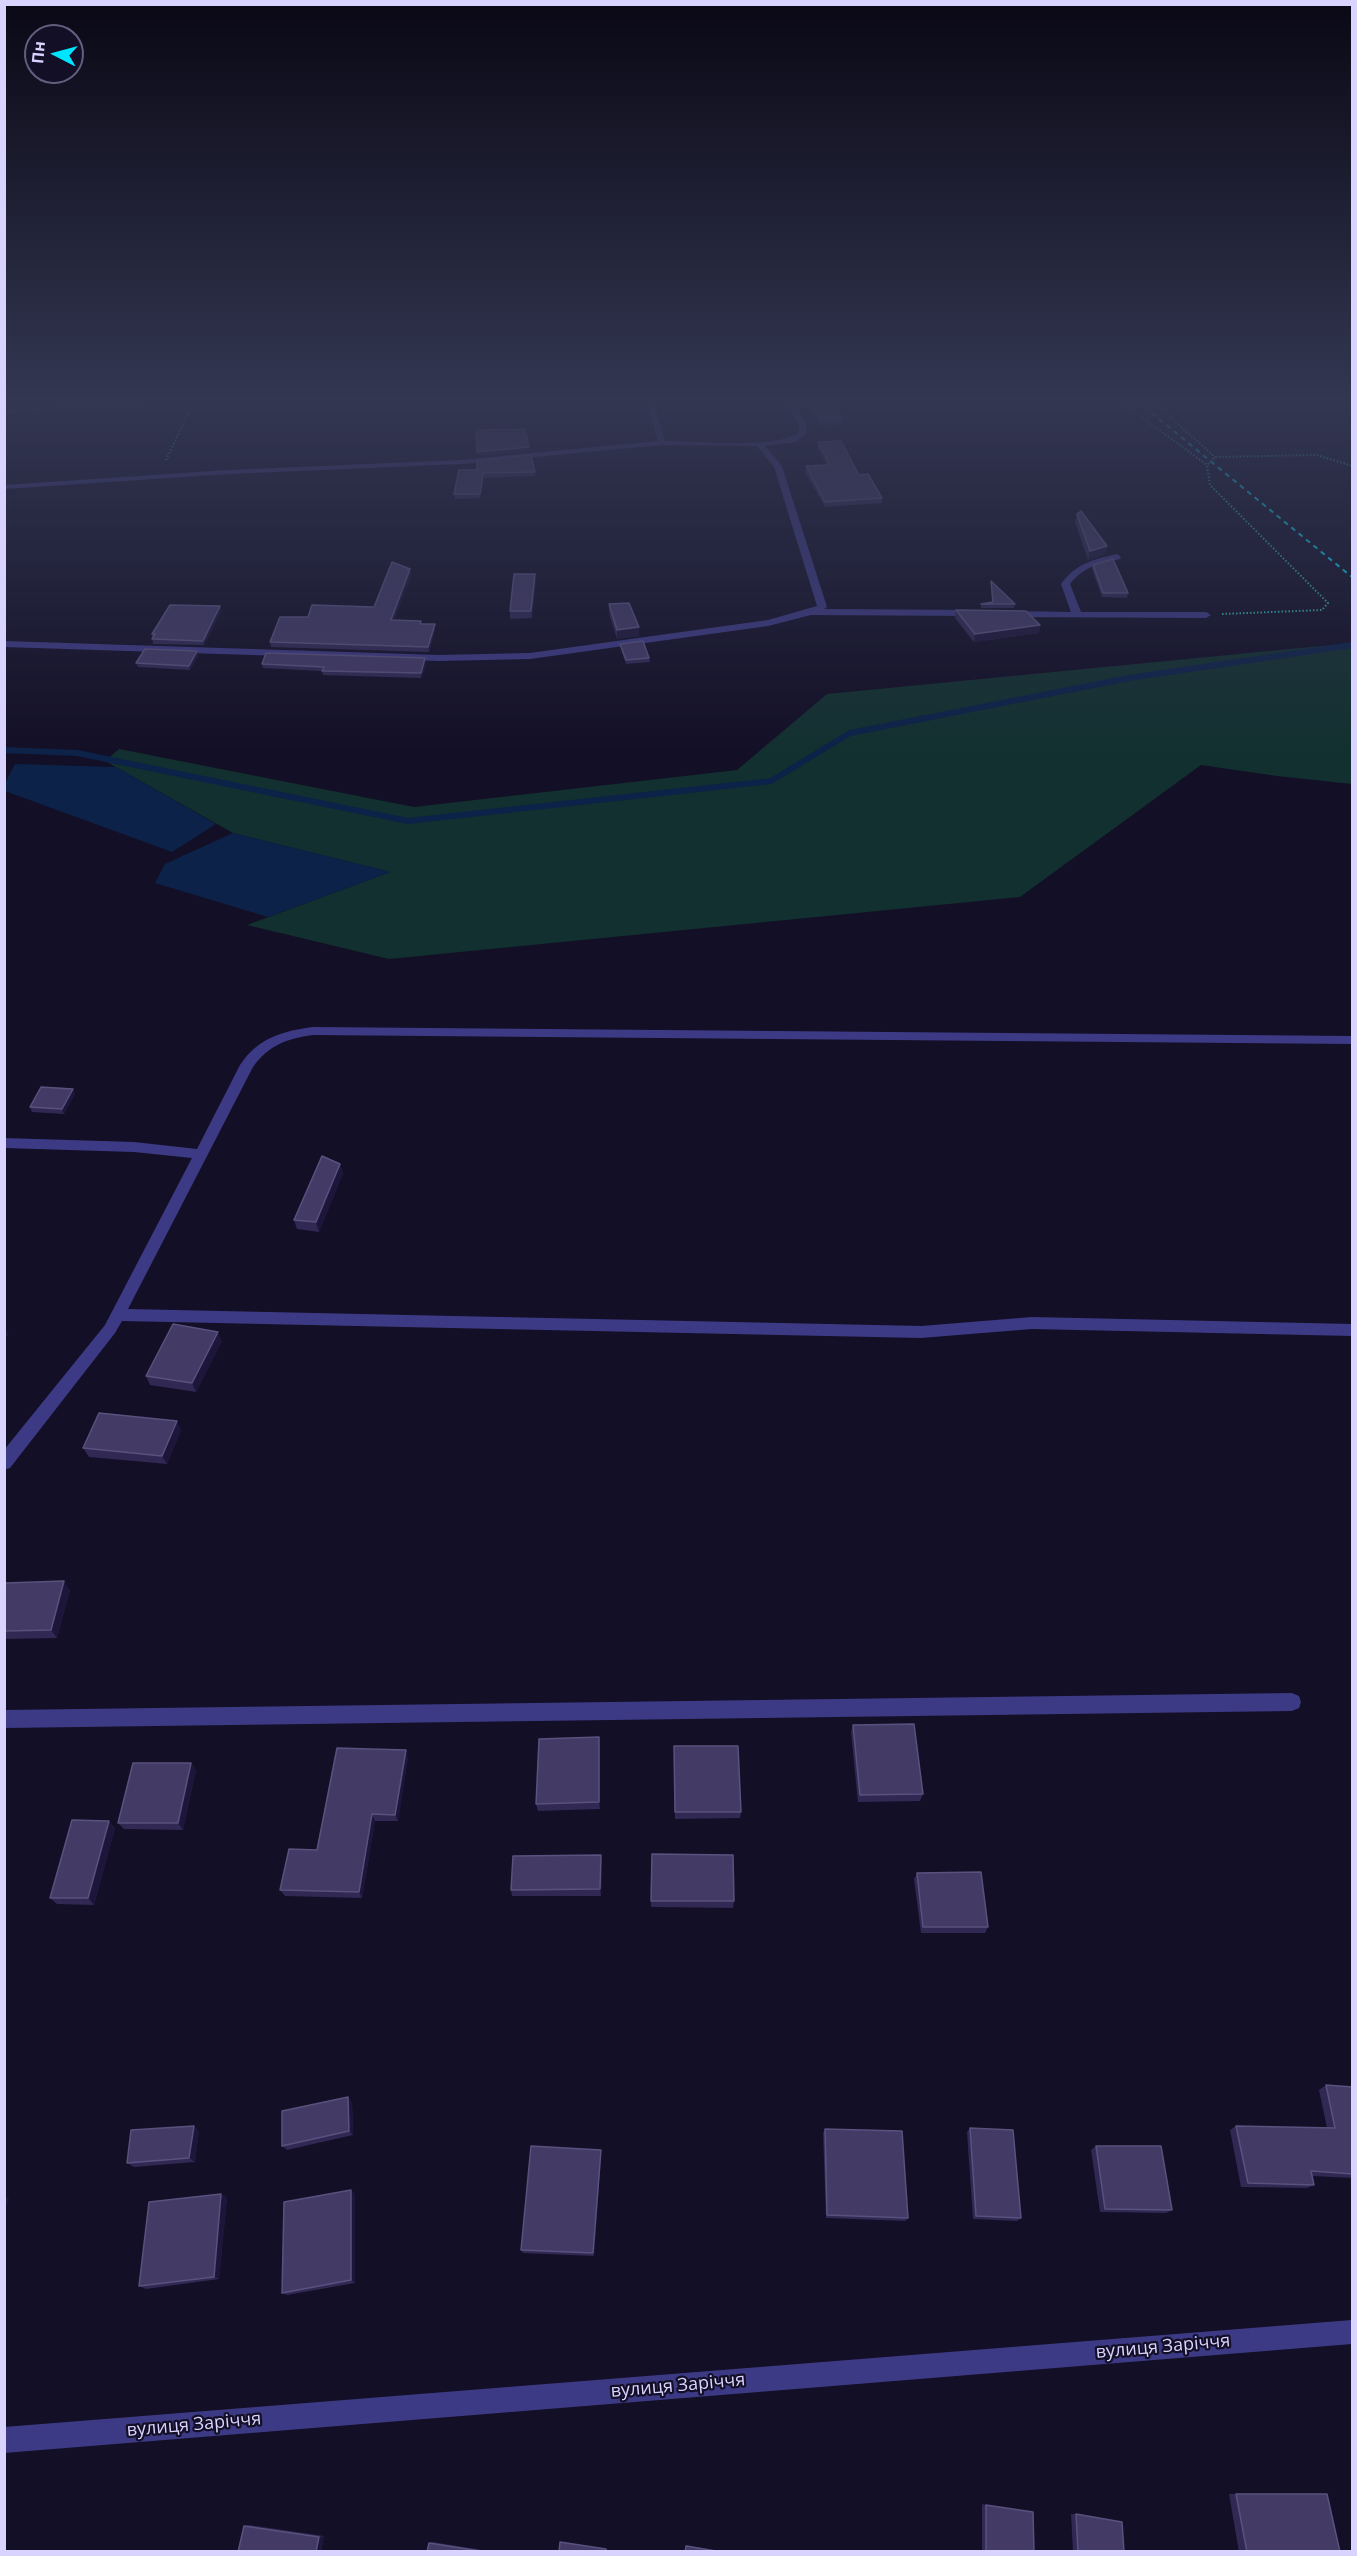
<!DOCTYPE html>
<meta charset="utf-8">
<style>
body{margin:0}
#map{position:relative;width:1357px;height:2556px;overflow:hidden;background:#130f26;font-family:"Open Sans",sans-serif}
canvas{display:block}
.frame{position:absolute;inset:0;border:6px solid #d9d4ff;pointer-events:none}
.north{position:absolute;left:24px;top:24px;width:60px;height:60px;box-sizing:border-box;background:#130f26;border:2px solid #625e7d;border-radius:50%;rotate:276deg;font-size:16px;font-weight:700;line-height:24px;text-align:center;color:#d9d4ff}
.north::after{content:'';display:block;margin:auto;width:21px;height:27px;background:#00e5ff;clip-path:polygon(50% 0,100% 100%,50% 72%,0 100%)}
</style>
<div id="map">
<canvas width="1357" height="2556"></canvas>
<div class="frame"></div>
<div class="north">Пн</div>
</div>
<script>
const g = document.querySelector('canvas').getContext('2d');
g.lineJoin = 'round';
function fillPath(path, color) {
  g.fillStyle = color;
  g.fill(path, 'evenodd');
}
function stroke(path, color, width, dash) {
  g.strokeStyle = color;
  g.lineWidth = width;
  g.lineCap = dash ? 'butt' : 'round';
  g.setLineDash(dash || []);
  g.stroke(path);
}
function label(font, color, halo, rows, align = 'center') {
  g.font = font + ' "Open Sans",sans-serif';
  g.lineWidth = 4.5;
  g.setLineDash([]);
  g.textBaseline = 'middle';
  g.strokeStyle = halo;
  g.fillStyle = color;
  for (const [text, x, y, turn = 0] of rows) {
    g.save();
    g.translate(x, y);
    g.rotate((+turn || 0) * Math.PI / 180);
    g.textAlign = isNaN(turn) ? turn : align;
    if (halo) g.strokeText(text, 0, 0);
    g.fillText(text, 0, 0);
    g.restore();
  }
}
const green = new Path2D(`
 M1352,643V784L1277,776L1201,765L1020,897L389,959L247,925L390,872L233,833L105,761L119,749L414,807L737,770L827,694Z`);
const water = new Path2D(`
 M15,764L116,767L216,824L172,852L5,791V783Z
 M233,833L391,872L268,917L155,883L165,864Z`);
const stream = new Path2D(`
 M4,750L77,753L408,821L771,781L850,733L1129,678L1352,645`);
const path = new Path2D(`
 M1120,401L1207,465
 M1152,401L1215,457
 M4,412L188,401
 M166,460L194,401
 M1222,614L1322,610L1328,603L1210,485L1207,465L1215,457L1317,455L1352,466`);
const street = new Path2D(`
 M646,401H654L665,441C696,441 775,449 798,433L799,426L786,401H794L807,426L806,434L796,442L765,446L782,466L827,607L824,609L976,610L981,613L976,616L811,615L768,626L530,659L439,661L4,647V641L439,655L530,653L768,620L817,606L774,467L757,446L662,445L461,464L229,474L4,489V485L229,470L461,460L658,441Z
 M1117,554L1121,557L1120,559C1100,563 1083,567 1070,584L1081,612H1206L1211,615L1206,618L1009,617L1004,614L1009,611L1071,612L1061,584C1075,564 1094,559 1117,554Z
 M313,1027L1352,1036V1044L313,1035C286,1039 269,1045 253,1067L128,1309L921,1326L1032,1317L1352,1324V1336L1032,1329L921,1338L122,1321L115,1333L10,1468L4,1470V1450L105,1325L192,1158L134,1152L4,1148V1138L134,1142L197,1149L240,1065C258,1038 282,1031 313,1027Z
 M1292,1693L1299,1696L1301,1702L1299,1708L1292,1711L4,1728V1710Z
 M1352,2320V2344L4,2453V2427Z`);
const rail = new Path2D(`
 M1137,401L1352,577`);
const wall = new Path2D(`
 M682,401H738L683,404Z
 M798,401H837L840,408V414L842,419V424L819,425L811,406L802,407Z
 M818,442L859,475L882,498V503L825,507L805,472L806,466L827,465L818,448Z
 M459,470L535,472V476L484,478L480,498L455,499L454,494Z
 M1077,514L1107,546L1105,554L1088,560L1075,522Z
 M1093,565L1128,593L1127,598L1102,597L1092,569Z
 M411,575L394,620L422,624L435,630L429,652L271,647L270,642L374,607Z
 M536,581L532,618L510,619V611Z
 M991,581L1015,604L1014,608H981V604L992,602L991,585Z
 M609,604L639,636L617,639L609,613Z
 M220,606L221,611L204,645L153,644L152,634Z
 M956,610L1040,625L1039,633L974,642L955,618Z
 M620,644L649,658L650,662L626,664L621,649Z
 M197,651L198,656L190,670L138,667L136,663Z
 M425,658L426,663L421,678L323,675L322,671L263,668L262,664Z
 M73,1089L75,1094L64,1114L32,1112L30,1107Z
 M340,1164L343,1173L319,1232L297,1229L294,1220Z
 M222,1341L196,1392L150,1385L146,1376Z
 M181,1430L167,1464L89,1457L83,1448Z
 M4,1588L70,1590L57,1638L4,1639Z
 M853,1725L923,1794L920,1801L858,1802L851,1732Z
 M600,1745V1809L538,1811L536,1804Z
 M674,1746L741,1812L740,1818L675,1819Z
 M408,1757L398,1821H375L362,1898L285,1896L280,1890L317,1850Z
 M191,1763L196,1770L183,1830L124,1829L118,1823Z
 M109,1821L115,1828L94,1905L57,1904L50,1898Z
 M601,1855L602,1862L601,1896H512L511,1890Z
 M917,1873L988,1927L985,1933H921L914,1879Z
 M651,1901H734L733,1908L651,1907Z
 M1326,2085L1353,2087V2178L1312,2176L1314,2185L1307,2188L1241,2187L1230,2130L1236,2126L1327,2128L1319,2090Z
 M352,2102L353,2135L287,2150L282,2146Z
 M970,2128L1021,2218L1017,2221L973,2219L967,2132Z
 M825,2129L908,2218L905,2221L826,2218L823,2133Z
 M199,2130L195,2162L134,2167L127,2163Z
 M1096,2146L1172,2210L1166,2213L1100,2212L1091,2150Z
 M601,2154L594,2256L523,2253L521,2250Z
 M355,2194V2283L287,2295L282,2293Z
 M227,2197L219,2279L146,2289L139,2286Z
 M1229,2494H1327L1340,2552H1239Z
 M982,2504L986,2505L1034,2552H982Z
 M1071,2514H1076L1124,2552H1073Z
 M249,2525L324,2536L321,2552L244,2526Z
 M432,2542L495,2552H427L429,2543Z
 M560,2542H562L607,2549V2552H559Z
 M686,2545L726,2552H685Z`);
const shadedWall = new Path2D(`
 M529,447V451L477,456V452Z
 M483,473L484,478L480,498V494Z
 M1107,546L1105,554L1088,560L1090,551Z
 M410,569L411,575L392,626L391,620Z
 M535,574L536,581L532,618L531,611Z
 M220,606L221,611L204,645L203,641Z
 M435,624V630L429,652L428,647Z
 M1040,625L1039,633L974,642L975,634Z
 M639,627V636L617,639V630Z
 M197,651L198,656L190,670L189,666Z
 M425,658L426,663L421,678V673Z
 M73,1089L75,1094L64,1114L62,1109Z
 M340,1164L343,1173L319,1232L316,1222Z
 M4,1327L9,1334L4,1341Z
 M218,1332L222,1341L196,1392L192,1383Z
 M177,1421L181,1430L167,1464L162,1456Z
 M64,1581L70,1590L57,1638L51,1630Z
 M599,1737L600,1745V1809L599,1802Z
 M406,1750L408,1757L398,1821L395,1815Z
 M191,1763L196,1770L183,1830L178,1823Z
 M372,1814L375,1821L362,1898L359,1892Z
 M109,1821L115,1828L94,1905L88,1898Z
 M601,1855L602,1862L601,1896L600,1889Z
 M348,2097L352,2102L353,2135L349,2131Z
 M194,2126L199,2130L195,2162L189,2158Z
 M601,2150V2154L594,2256L593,2253Z
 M351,2190L355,2194V2283L351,2280Z
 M221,2194L227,2197L219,2279L214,2277Z
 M4,2196L9,2198L4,2214Z
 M324,2536L321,2552H316L319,2537Z`);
const building = new Path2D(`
 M811,401H837L840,408L837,409L842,419L820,420Z
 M525,429L529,447L477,452L476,430Z
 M841,441L859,475L868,474L882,498L825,502L806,466L830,465L818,442Z
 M531,455L535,472L483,473L480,494H454L459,470H477V461Z
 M1081,511L1107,546L1090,551L1077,514Z
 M1113,559L1128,593H1103L1093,565Z
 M392,562L410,569L391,620L421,621L420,624H435L428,647L270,642L280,617H308L312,605L374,607Z
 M514,574H535L531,611H510Z
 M991,581L1015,604H981L993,602Z
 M629,603L639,627L617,630L609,604Z
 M170,605L220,606L203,641L152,639L155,634H152Z
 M956,610L1026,611L1040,625L975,634Z
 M643,641L649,658L626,660L620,644Z
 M145,649L197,651L189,666L136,663Z
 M266,653L425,658L421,673L322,671L324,667L262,664Z
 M41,1087L73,1089L62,1109L30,1107Z
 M322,1156L340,1164L316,1222L294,1220Z
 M173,1324L218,1332L192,1383L146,1376Z
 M99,1413L177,1421L162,1456L83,1448Z
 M64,1581L51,1630L4,1631V1588L6,1583Z
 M914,1724L923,1794L860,1795L853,1725Z
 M599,1737V1802L536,1804L539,1739Z
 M674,1746H738L741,1812H675Z
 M337,1748L406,1750L395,1815L372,1814L359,1892L280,1890L289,1849L317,1850Z
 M133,1763H191L178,1823H118Z
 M72,1820L109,1821L88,1898H50Z
 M652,1854L733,1855L734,1901H651Z
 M601,1855L600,1889L511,1890L513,1856Z
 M981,1872L988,1927H923L917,1873Z
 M1326,2085L1353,2087V2174L1311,2171L1314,2185L1248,2183L1236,2126L1335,2128Z
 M348,2097L349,2131L282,2146V2111Z
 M194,2126L189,2158L127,2163L131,2130Z
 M970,2128L1013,2130L1021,2218L976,2216Z
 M825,2129L902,2131L908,2218L827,2215Z
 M531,2146L601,2150L593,2253L521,2250Z
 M1096,2146H1161L1172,2210L1105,2209Z
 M351,2190V2280L282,2293L284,2202Z
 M221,2194L214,2277L139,2286L149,2202Z
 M1236,2494H1327L1340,2552H1247Z
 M986,2505L1033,2512L1034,2552H986Z
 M1076,2514L1122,2522L1124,2552H1078Z
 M244,2526L319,2537L316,2552H238Z
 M560,2542L606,2549V2552H559Z
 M429,2543L486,2552H427Z
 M686,2546L721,2552H685Z`);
const nearStreetnames = [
 ["вулиця Заріччя",1163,2347,-5],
 ["вулиця Заріччя",678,2386,-5],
 ["вулиця Заріччя",194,2425,-5]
];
fillPath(green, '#12302f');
fillPath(water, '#0c2248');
stroke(stream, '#0c2248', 6);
stroke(path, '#2fb8b0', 2, [1.5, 2]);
fillPath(street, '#3d3a85');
stroke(rail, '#00e5ff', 2, [5, 4.5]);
fillPath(wall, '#312854');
fillPath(shadedWall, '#1d163a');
fillPath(building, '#433a66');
stroke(building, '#5a527e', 1.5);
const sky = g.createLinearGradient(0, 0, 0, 759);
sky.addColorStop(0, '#0a0815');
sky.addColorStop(0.53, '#333752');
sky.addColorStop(1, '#33375200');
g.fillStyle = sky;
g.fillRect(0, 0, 1357, 759);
label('18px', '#d9d4ff', '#130f26', nearStreetnames);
</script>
